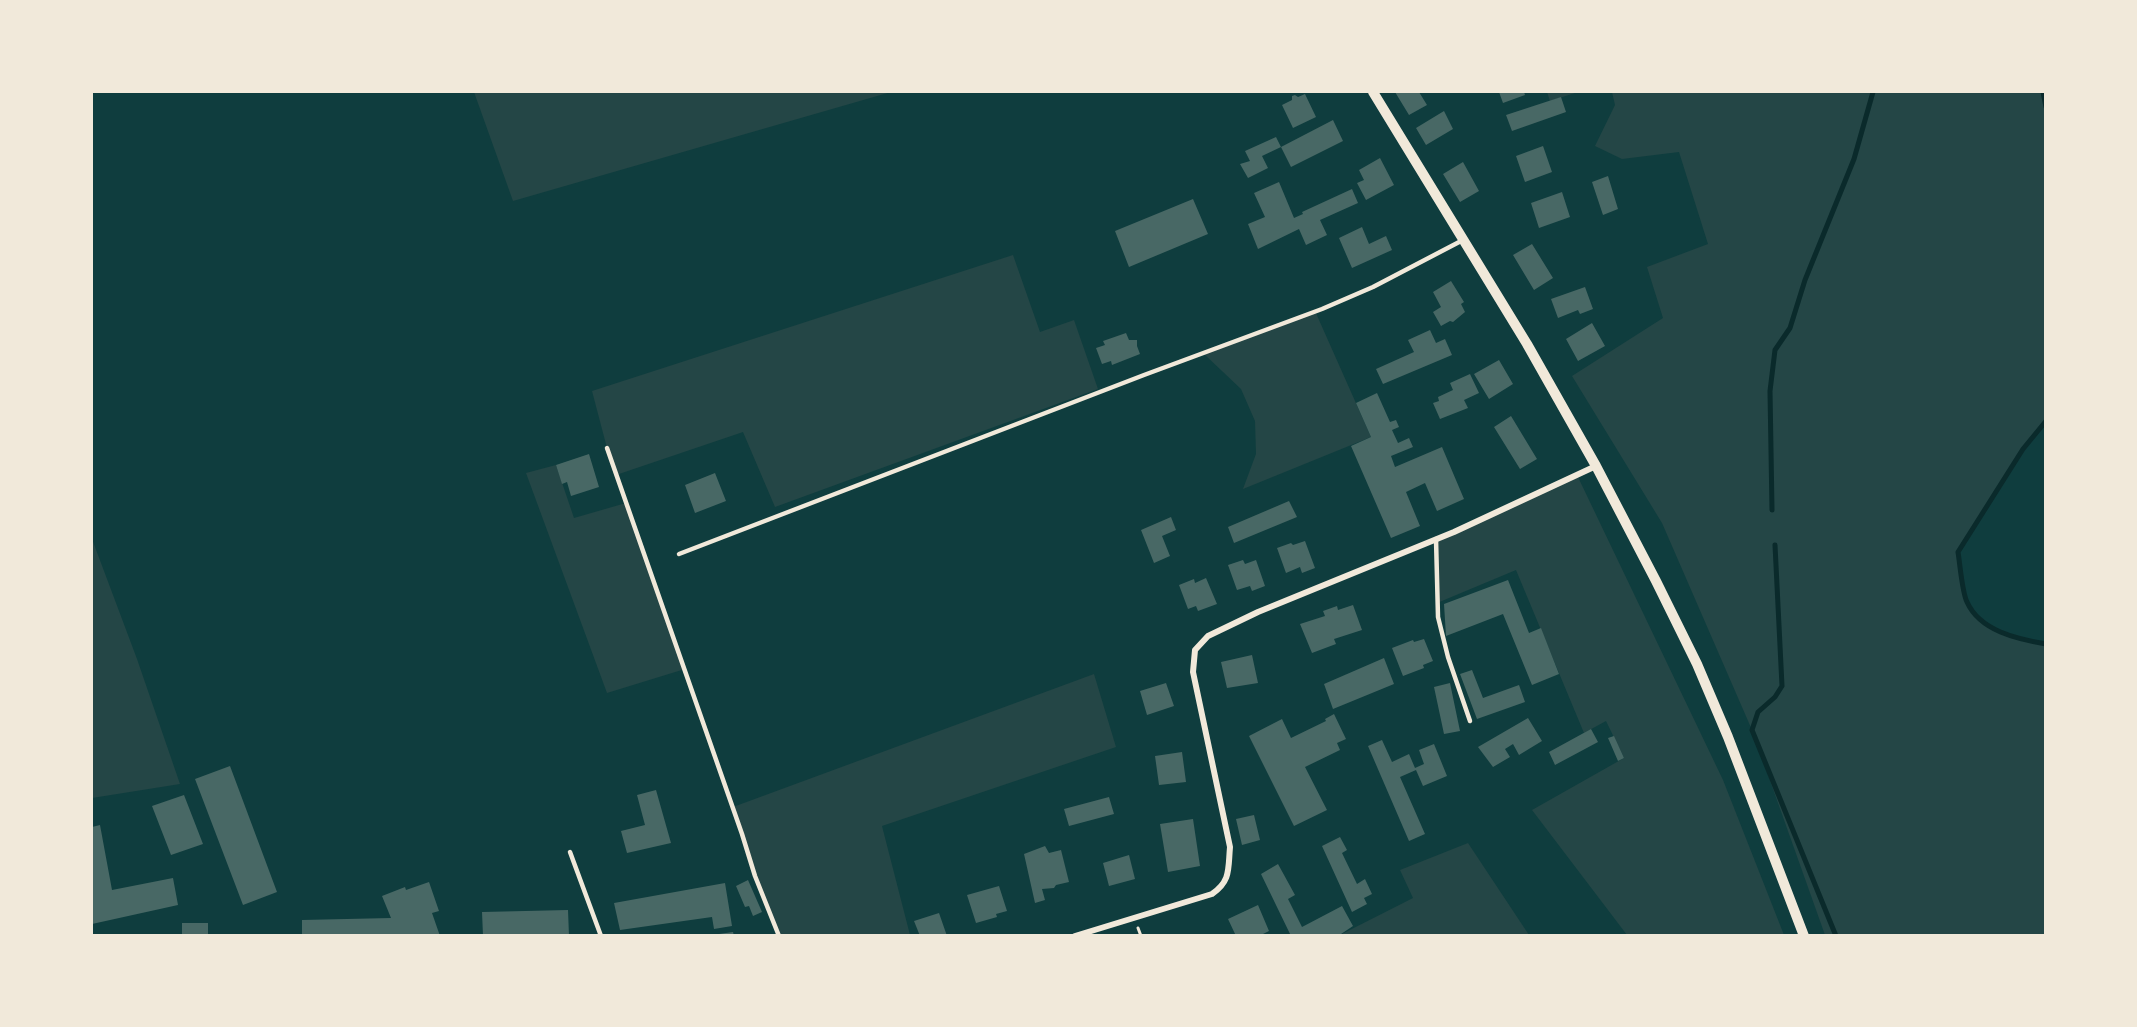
<!DOCTYPE html>
<style>
body{margin:0}
#map{position:relative;width:2137px;height:1027px;overflow:hidden;background:#0f3d3e;font-family:"Nunito Sans",sans-serif}
canvas{display:block}
.frame{position:absolute;inset:0;border:93px solid #f1e9da;pointer-events:none}
</style>
<div id="map">
<canvas width="2137" height="1027"></canvas>
<div class="frame"></div>
</div>
<script>
const g = document.querySelector('canvas').getContext('2d');
g.lineJoin = 'round';
function fillPath(path, color) {
  g.fillStyle = color;
  g.fill(path, 'evenodd');
}
function stroke(path, color, width, dash) {
  g.strokeStyle = color;
  g.lineWidth = width;
  g.lineCap = dash ? 'butt' : 'round';
  g.setLineDash(dash || []);
  g.stroke(path);
}
const green = new Path2D(`
 M474,92H891L513,201Z
 M1547,92H1578L1550,101Z
 M1612,92H2043L2046,106L2045,421L2023,449L1958,552C1960,564 1962,592 1967,602C1981,631 2017,639 2045,644V935H1825L1752,730L1662,523L1572,376L1663,318L1647,267L1708,244L1679,152L1622,159L1595,146L1615,105Z
 M1013,255L1040,332L1074,320L1098,389L775,507L743,432L616,475L607,448L592,391Z
 M1315,311L1371,437L1243,489L1256,454L1255,421L1241,389L1203,353Z
 M556,465L574,518L626,503L685,669L607,693L526,473Z
 M1577,475L1723,780L1784,935H1627L1532,810L1624,758L1606,721L1584,733L1516,570L1437,603L1436,539Z
 M92,539L137,659L180,784L92,798Z
 M1094,674L1116,747L882,826L910,935H779L755,876L733,807Z
 M1468,843L1529,935L1338,936L1413,898L1400,870Z`);
const stream = new Path2D(`
 M2043,92L2046,107
 M2046,421L2023,449L1958,552C1960,564 1962,592 1967,602C1980,631 2017,639 2046,644
 M1772,510L1770,391L1775,350L1790,328L1805,280L1854,159L1873,92
 M1775,545L1782,686L1775,697L1758,712L1752,730L1836,936`);
const building = new Path2D(`
 M1395,92H1419L1427,105L1409,115Z
 M1499,92H1524L1525,95L1503,103Z
 M1305,94L1316,117L1293,128L1282,105L1292,100V96L1295,95L1298,97Z
 M1561,97L1566,112L1512,131L1506,115Z
 M1444,111L1453,129L1426,145L1416,128Z
 M1333,120L1343,141L1291,167L1281,147Z
 M1276,137L1281,147L1262,156L1268,168L1248,178L1240,164L1250,161L1245,151Z
 M1543,146L1552,172L1525,182L1516,156Z
 M1380,158L1394,185L1366,200L1357,183L1364,180L1359,170Z
 M1463,162L1479,191L1460,202L1443,174Z
 M1608,176L1618,209L1603,215L1592,182Z
 M1279,182L1294,218L1303,214L1302,212L1352,189L1358,203L1320,220L1327,235L1306,245L1299,229L1258,249L1248,224L1265,217L1254,193Z
 M1562,192L1570,217L1539,228L1531,203Z
 M1193,199L1208,234L1129,267L1115,231Z
 M1362,227L1369,244L1386,236L1392,250L1352,268L1339,238Z
 M1532,244L1553,278L1534,290L1513,255Z
 M1451,281L1464,302L1461,304L1465,312L1453,322L1450,321L1441,326L1433,312L1441,307L1433,292Z
 M1585,287L1593,309L1580,314L1578,310L1558,318L1551,299Z
 M1592,323L1605,346L1578,361L1566,339Z
 M1430,330L1436,343L1445,339L1452,355L1383,384L1376,369L1414,352L1408,340Z
 M1126,333L1129,340H1137V346L1140,354L1112,365L1111,361L1102,364L1096,348L1105,345L1103,341Z
 M1499,360L1513,384L1489,399L1474,374Z
 M1470,374L1479,393L1464,400L1468,408L1440,419L1433,403L1439,401L1438,397L1453,390L1450,383Z
 M1377,393L1390,422L1396,420L1399,427L1392,430L1398,443L1409,438L1413,447L1391,456L1395,467L1442,447L1464,499L1437,511L1425,483L1406,492L1420,526L1391,538L1351,446L1371,437L1356,403Z
 M1511,416L1537,459L1520,469L1494,427Z
 M589,454L599,487L571,496L567,482L562,484L556,465Z
 M715,473L726,501L695,513L685,485Z
 M1289,501L1297,517L1234,543L1228,527Z
 M1171,517L1176,530L1162,536L1170,556L1154,563L1141,530Z
 M1305,541L1315,568L1302,573L1300,567L1286,573L1277,548L1291,543L1293,545Z
 M1243,560L1245,564L1256,560L1265,586L1252,591L1250,586L1237,590L1228,565Z
 M1206,578L1217,604L1198,611L1196,606L1188,609L1179,585L1194,579L1195,583Z
 M1508,580L1529,633L1541,628L1559,674L1532,685L1503,614L1446,636L1444,604Z
 M1353,605L1362,630L1334,639L1336,644L1312,653L1300,624L1325,616L1323,611L1337,606L1338,610Z
 M1424,639L1433,661L1423,665L1424,668L1403,676L1392,648L1413,640L1414,642Z
 M1252,655L1258,683L1227,688L1221,662Z
 M1384,658L1394,684L1333,709L1324,684Z
 M1472,670L1483,698L1519,685L1525,702L1477,719L1460,674Z
 M1166,683L1174,706L1147,715L1140,691Z
 M1450,683L1460,731L1444,734L1434,687Z
 M1334,714L1346,739L1337,743L1340,750L1305,767L1327,810L1294,826L1249,736L1282,719L1291,738L1326,721L1325,719Z
 M1528,718L1542,741L1519,755L1513,744L1505,749L1510,757L1493,767L1478,747Z
 M1591,729L1598,742L1555,765L1549,752Z
 M1614,736L1624,758L1618,761L1608,738Z
 M1382,740L1392,762L1409,754L1415,768L1424,764L1419,750L1434,744L1447,776L1423,786L1416,770L1400,777L1425,834L1409,841L1368,746Z
 M1182,752L1186,782L1159,785L1155,756Z
 M230,766L277,892L243,905L195,779Z
 M656,790L671,843L627,853L621,831L645,825L637,795Z
 M184,795L203,844L171,855L152,806Z
 M1109,797L1114,814L1069,826L1064,809Z
 M1254,815L1260,840L1242,845L1236,819Z
 M1193,819L1200,866L1168,872L1160,824Z
 M100,825L112,890L173,878L178,905L92,924V827Z
 M1340,837L1347,850L1342,853L1357,884L1365,879L1372,894L1364,898L1367,904L1352,912L1322,846Z
 M1045,846L1049,853L1061,850L1069,882L1056,885L1054,888L1042,889L1045,900L1035,903L1024,854Z
 M1129,855L1135,879L1109,886L1103,863Z
 M1278,864L1295,895L1288,899L1302,927L1342,906L1353,926L1338,936H1291L1261,874Z
 M748,880L762,912L753,916L749,906L745,907L736,886Z
 M429,882L439,911L432,913L440,936H302V920L391,918L382,896L405,887L406,890Z
 M725,883L732,926L714,929L712,917L620,930L614,903Z
 M999,886L1007,911L996,914L997,917L976,923L967,895Z
 M1258,905L1269,931L1259,936H1236L1228,919Z
 M568,910L569,936H483L482,912Z
 M939,913L947,936H920L914,921Z
 M182,923H208V936H182Z
 M733,932L734,936H719V934Z`);
const path = new Path2D(`
 M1138,928L1141,936`);
const service = new Path2D(`
 M607,448L742,834L755,876L779,936
 M1436,539L1438,617L1448,657L1470,721
 M679,554L1144,375L1322,309L1373,287L1463,240
 M570,852L601,936`);
const minor = new Path2D(`
 M1075,936L1212,894C1231,881 1228,869 1230,847L1193,672L1195,650L1208,636L1258,612L1454,532L1596,466`);
const tertiary = new Path2D(`
 M1373,92L1527,344L1596,466L1656,581L1697,664L1728,737L1804,936`);
fillPath(green, '#244646');
stroke(stream, '#0a2a2b', 5);
fillPath(building, '#486865');
stroke(path, '#f1e9da', 3);
stroke(service, '#f1e9da', 4.5);
stroke(minor, '#f1e9da', 6);
stroke(tertiary, '#f1e9da', 10);
</script>
